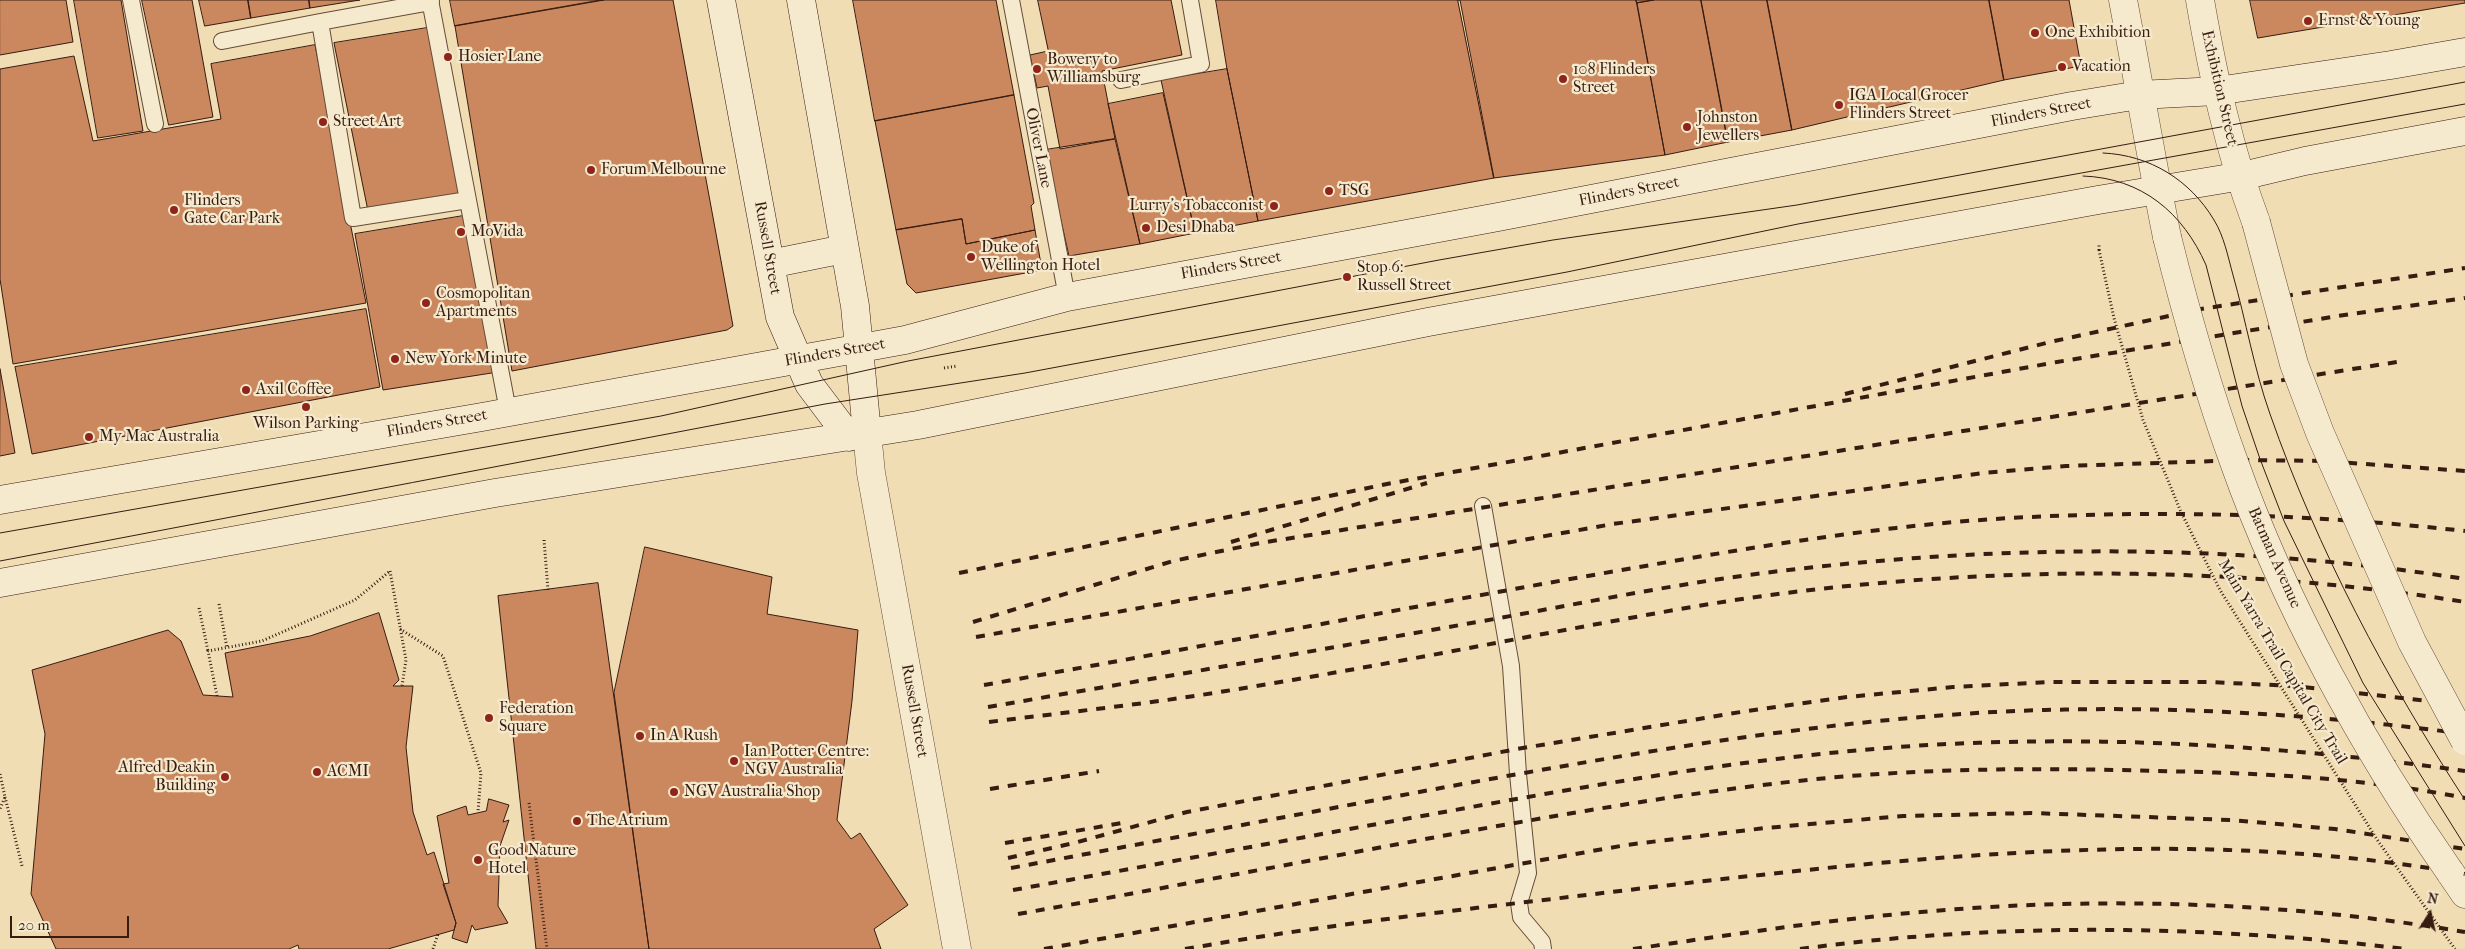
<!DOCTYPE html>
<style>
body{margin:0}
#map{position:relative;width:2465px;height:949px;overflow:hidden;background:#f0ddb3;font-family:"IM FELL French Canon",serif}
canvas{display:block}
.north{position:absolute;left:2405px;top:889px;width:50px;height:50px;-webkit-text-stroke:4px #f5e9ce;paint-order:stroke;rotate:10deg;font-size:14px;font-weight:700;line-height:20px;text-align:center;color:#371c12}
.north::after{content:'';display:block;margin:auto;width:18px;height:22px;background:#371c12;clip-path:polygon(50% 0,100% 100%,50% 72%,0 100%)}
.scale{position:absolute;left:10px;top:916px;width:119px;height:22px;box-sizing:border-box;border:2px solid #371c12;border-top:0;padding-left:6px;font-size:15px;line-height:18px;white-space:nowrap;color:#371c12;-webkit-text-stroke:4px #f5e9ce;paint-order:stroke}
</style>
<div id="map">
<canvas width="2465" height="949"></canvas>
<div class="north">N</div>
<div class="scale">20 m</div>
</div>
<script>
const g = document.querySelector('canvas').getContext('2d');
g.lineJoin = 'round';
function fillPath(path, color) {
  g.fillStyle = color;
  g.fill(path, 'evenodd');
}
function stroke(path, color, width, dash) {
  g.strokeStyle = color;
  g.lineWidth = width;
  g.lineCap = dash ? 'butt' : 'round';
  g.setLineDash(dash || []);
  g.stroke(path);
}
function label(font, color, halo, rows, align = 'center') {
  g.font = font + ' "IM FELL French Canon",serif';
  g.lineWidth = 4.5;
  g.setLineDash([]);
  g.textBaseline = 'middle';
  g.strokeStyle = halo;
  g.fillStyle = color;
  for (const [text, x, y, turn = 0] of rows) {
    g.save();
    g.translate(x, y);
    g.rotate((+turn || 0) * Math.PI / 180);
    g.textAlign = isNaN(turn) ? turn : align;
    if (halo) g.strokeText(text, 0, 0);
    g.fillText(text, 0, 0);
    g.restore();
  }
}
const building = new Path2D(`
 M0,0H66L73,42L0,55Z
 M74,0H121L143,131L98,138Z
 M142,0H192L213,117L169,125Z
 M199,0H248L251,18L205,26Z
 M248,0H309L310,8L251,18Z
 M309,0H360L310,8Z
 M450,0H604L455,26Z
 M601,0H673L733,326L727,330L512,371L455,26Z
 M853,0H996L1014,95L875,121Z
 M1038,0H1171L1182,55L1102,71L1115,139L1060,149L1048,86L1037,88L1030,55L1048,51Z
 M1216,0H1460L1494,178L1258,221L1227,69Z
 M1458,0H1636L1665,155L1494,178Z
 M1636,0H1654L1637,3Z
 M1654,0H1701L1728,142L1665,155L1637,3Z
 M1701,0H1767L1792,130L1728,142Z
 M1767,0H1989L2004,80L1792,130Z
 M1989,0H2069L2081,66L2004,80Z
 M2250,0H2465V3L2258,38Z
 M433,27L464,196L368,211L334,43Z
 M315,45L366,303L13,364L0,279V69L74,56L93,141L221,119L211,64Z
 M1227,69L1258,221L1195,233L1161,80Z
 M1163,93L1195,233L1140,244L1108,104Z
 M1014,95L1034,203L1031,206L1035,230L966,244L962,219L896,230L875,121Z
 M1115,139L1140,244L1069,256L1045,150Z
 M469,215L498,372L383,390L355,234Z
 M962,219L966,244L1035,230L1042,270L916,293L907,284L896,230Z
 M366,309L380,387L32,454L15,367Z
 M0,369L15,453L0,456Z
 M645,547L772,577L767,614L858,630L852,701L837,820L851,839L860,833L908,905L874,929L881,949H649L614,693Z
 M598,583L649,949H536L498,596Z
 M379,613L399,680L393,686H413L406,747L413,812L427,855L434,852L456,923L454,930L388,949H299L298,945L289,949H56L31,894L45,734L32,670L168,630L181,641L203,695L233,697L225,653L310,636Z
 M489,799L509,805L503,822L509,820L500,846L498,906L508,923L475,930L472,925L467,943L452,938L456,923L443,884L449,883L437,816L466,806L468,815L486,811Z`);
const path = new Path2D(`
 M2099,250V243
 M1366,291L1404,284
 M944,368L957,366
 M544,540L548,590
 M390,571L406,660L402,686
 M219,604L227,648
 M199,608L208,651
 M400,629L443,656L481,773L478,812
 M217,696L208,651L262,641L355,600L390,571
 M0,774L5,797L0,809
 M5,797L22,866
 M529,803L547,949
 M433,949L438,934`);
const service = new Path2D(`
 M131,0L155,124
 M430,0L508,411
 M1011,0L1067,297
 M431,2L320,22L353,218L468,200
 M222,41L320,22
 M1121,80L1201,64L1190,0
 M1483,506L1511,666L1518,774L1528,873L1519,903L1521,917L1542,942L1543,949`);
const minor = new Path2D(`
 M867,433L871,473L957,949`);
const tertiary = new Path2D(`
 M2123,0C2138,79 2151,158 2167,237
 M2200,0C2213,75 2229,150 2256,222
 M2450,872L2465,894`);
const secondary = new Path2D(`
 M721,0L780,317L809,384L849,437
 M801,0L855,306L867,433
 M770,264L844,249
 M0,500L482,417L905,340L1067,297L1498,217L2072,106L2139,95L2217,91L2391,65L2465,52
 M0,583L495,493L918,425L1428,322L2098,200L2242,176L2305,161L2465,131`);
const tram = new Path2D(`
 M2103,153C2150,155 2190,180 2214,220C2224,236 2228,257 2233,275C2246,321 2254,369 2270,414C2318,551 2386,678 2465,800
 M2083,176C2142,178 2183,213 2206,265L2242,406L2260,459L2284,521L2363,683L2465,846
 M0,533L661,416L908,361L1439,260L1553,240L1797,205L2465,82
 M0,561L825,404L1025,373L1567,272L1798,224L2465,104`);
const rail = new Path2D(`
 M1845,394L2050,342L2201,309L2465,268
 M1231,542L1427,483
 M959,573L1387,484L2057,362L2338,316L2465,298
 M973,622L1173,561L1260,543L2403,361
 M976,637L1613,524L1983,473L2066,466L2247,460L2323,461L2465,471
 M984,685C1182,650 1379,613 1576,578C1726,552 1877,524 2030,517C2176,510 2320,515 2465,531
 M988,707C1145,680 1303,653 1460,625C1559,608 1656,587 1756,574C1990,544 2231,542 2465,579
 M989,722C1068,712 1148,704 1226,691C1332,674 1438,654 1543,634C1626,619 1710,602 1794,592C2014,565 2246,567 2465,602
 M990,789L1099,771
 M1005,843L1128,822
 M1008,858L1074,843L1187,812L1517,749L1747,711L1847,697L1953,687L2049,682H2210L2293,686L2465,705
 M1011,868C1156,841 1301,814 1446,787C1628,754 1810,722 1994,712C2151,704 2309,713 2465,734
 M1013,890C1153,865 1293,839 1433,814C1598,784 1762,755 1929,745C2108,735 2288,746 2465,771
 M1018,914C1165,888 1312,860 1458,833C1588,810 1719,787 1850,776C1953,768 2056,768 2158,771C2261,773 2365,778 2465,798
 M1044,949L1626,845L1765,828L1903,816L2032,813L2231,820L2335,829L2465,849
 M1185,949C1340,922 1497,906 1653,887C1923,856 2195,826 2465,874
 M1633,949C1729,935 1825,920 1921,912C2101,896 2287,902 2465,932
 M1800,949C1999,922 2207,925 2406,949`);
const pathBridge = new Path2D(`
 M2099,250L2114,318L2143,420L2181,512L2220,590L2378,841L2455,949`);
const tertiaryBridge = new Path2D(`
 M2256,222L2294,364L2320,433L2412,642L2465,741
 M2167,237C2186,313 2207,388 2234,462C2284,603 2364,749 2450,872`);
const markers = [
 [2308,21,5,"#8f2418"],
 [2035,33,5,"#8f2418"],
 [448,57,5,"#8f2418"],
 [2062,67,5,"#8f2418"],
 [1037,69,5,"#8f2418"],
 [1563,79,5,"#8f2418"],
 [1839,105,5,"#8f2418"],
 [323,122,5,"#8f2418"],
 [1687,127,5,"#8f2418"],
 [591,170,5,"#8f2418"],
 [1329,191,5,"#8f2418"],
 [1274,206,5,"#8f2418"],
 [174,210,5,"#8f2418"],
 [1146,228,5,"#8f2418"],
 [461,232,5,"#8f2418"],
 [971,257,5,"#8f2418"],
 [1347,277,5,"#8f2418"],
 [426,303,5,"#8f2418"],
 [395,359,5,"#8f2418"],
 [246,390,5,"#8f2418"],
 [306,407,5,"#8f2418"],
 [89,437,5,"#8f2418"],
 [489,718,5,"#8f2418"],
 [640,736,5,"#8f2418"],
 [734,761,5,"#8f2418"],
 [317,772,5,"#8f2418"],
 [225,777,5,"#8f2418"],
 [674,792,5,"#8f2418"],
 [577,821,5,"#8f2418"],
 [478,860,5,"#8f2418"]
];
const poiNames = [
 ["Ernst & Young",2318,21],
 ["One Exhibition",2045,33],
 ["Hosier Lane",458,57],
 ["Bowery to",1047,60],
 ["Williamsburg",1047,78],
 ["Vacation",2072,67],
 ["108 Flinders",1573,70],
 ["Street",1573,88],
 ["IGA Local Grocer",1849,96],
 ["Flinders Street",1849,114],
 ["Johnston",1697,118],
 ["Jewellers",1697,136],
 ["Street Art",333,122],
 ["Forum Melbourne",601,170],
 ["TSG",1339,191],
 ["Flinders",184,201],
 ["Gate Car Park",184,219],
 ["Lurry's Tobacconist",1264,206,"right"],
 ["Desi Dhaba",1156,228],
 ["MoVida",471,232],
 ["Duke of",981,248],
 ["Wellington Hotel",981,266],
 ["Stop 6:",1357,268],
 ["Russell Street",1357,286],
 ["Cosmopolitan",436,294],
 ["Apartments",436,312],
 ["New York Minute",405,359],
 ["Axil Coffee",256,390],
 ["Wilson Parking",306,424,"center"],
 ["My Mac Australia",99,437],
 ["Federation",499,709],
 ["Square",499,727],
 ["In A Rush",650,736],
 ["Ian Potter Centre:",744,752],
 ["NGV Australia",744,770],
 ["Alfred Deakin",215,768,"right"],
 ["Building",215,786,"right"],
 ["ACMI",327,772],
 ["NGV Australia Shop",684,792],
 ["The Atrium",587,821],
 ["Good Nature",488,851],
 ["Hotel",488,869]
];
const streetNames = [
 ["Exhibition Street",2219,88,77],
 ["Flinders Street",2041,113,-11],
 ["Oliver Lane",1038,148,79],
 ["Flinders Street",1629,192,-11],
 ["Russell Street",767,248,80],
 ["Flinders Street",1231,266,-10],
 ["Flinders Street",835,353,-10],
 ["Flinders Street",437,424,-10],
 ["Batman Avenue",2274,558,66],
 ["Main Yarra Trail Capital City Trail",2282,662,59],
 ["Russell Street",914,711,80]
];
fillPath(building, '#cb885e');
stroke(building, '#371c12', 1);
stroke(service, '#654c3a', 18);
stroke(minor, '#654c3a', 29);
stroke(tertiary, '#654c3a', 29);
stroke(secondary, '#371c12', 29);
stroke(path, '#371c12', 3, [1, 2.5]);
stroke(service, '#f5e9ce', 16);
stroke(minor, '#f5e9ce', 28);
stroke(tertiary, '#f5e9ce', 28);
stroke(secondary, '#f5e9ce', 28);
stroke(tram, '#371c12', 1);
stroke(rail, '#371c12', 4, [9, 9]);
stroke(tertiaryBridge, '#654c3a', 29, []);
stroke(pathBridge, '#371c12', 3, [1, 2.5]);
stroke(tertiaryBridge, '#f5e9ce', 28);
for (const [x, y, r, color] of markers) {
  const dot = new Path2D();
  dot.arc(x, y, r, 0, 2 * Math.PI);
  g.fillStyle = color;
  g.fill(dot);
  stroke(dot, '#f5e9ce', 2);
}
label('16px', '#371c12', '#f5e9ce', poiNames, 'left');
label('16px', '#371c12', '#f5e9ce', streetNames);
</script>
